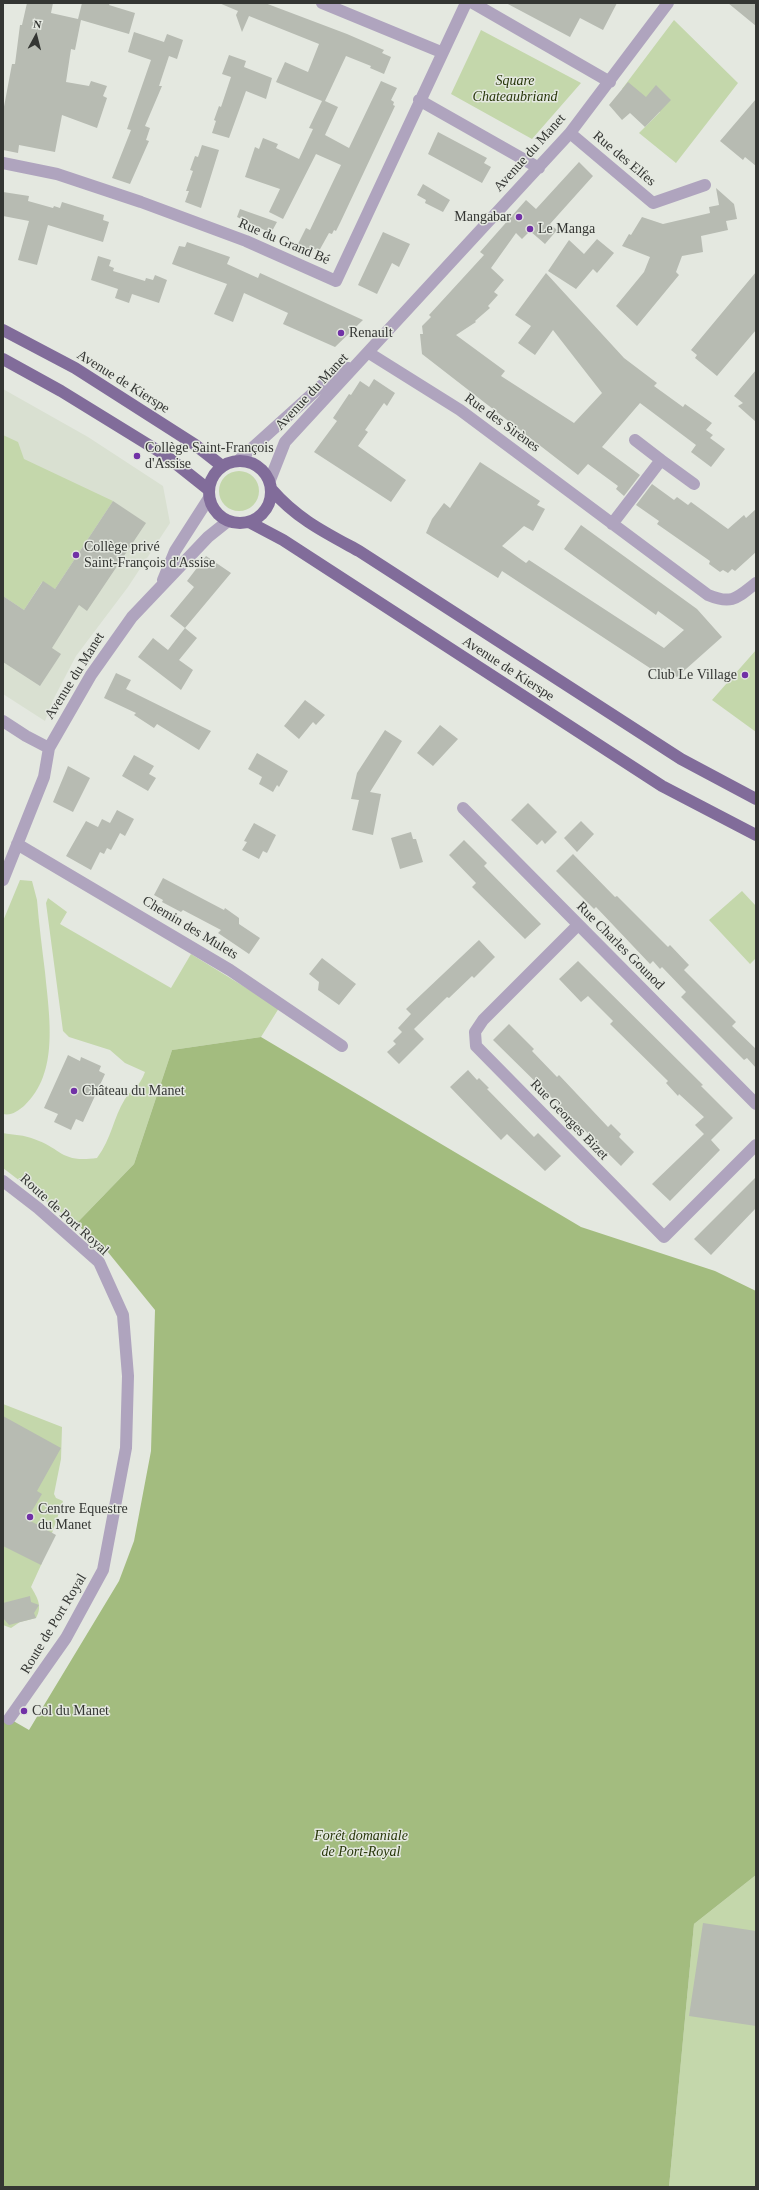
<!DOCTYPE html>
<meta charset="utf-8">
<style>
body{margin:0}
#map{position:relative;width:759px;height:2190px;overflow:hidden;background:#e4e8e0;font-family:"Times New Roman",serif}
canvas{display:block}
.frame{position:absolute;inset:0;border:4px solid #343633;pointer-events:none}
.north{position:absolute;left:16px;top:16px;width:40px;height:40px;-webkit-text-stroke:3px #e4e8e0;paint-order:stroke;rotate:7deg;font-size:11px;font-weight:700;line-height:16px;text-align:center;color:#343633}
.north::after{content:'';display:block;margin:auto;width:14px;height:18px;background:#343633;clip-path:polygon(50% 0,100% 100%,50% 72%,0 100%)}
</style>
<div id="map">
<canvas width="759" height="2190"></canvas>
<div class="frame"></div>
<div class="north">N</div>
</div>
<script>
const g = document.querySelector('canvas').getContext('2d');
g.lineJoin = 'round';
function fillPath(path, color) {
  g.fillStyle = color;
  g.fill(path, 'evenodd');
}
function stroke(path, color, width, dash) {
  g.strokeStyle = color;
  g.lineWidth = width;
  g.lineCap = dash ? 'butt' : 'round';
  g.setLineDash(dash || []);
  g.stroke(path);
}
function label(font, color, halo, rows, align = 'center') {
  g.font = font + ' "Times New Roman",serif';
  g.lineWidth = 3;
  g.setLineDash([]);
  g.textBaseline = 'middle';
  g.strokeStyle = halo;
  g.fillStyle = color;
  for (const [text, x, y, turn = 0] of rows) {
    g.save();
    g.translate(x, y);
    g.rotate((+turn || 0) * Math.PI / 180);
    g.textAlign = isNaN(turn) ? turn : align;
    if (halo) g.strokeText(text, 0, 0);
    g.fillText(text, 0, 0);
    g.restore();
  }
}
const built = new Path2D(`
 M3,389L88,437L163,486L170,523L128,587L76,656L53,700L45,721L3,694Z`);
const green = new Path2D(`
 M674,20L738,83L676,163L639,133L660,112L622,89Z
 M481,30L581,83L532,139L451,94Z
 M3,435L18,442L24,459L113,501L55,589L42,582L24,610L3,596Z
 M219 491a20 20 0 1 1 40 0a20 20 0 1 1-40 0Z
 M756,650V732L712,700Z
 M20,880L32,881L37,900C39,924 42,948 45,972C49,1015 60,1073 24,1106C18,1111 11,1116 3,1114V921Z
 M742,891L756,906V958L750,964L709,920Z
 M48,898L67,912L60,924L171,988L191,954L279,1008L261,1037L172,1050L134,1164L76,1224L3,1168V1133C13,1135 25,1135 34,1139C63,1149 60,1163 97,1158C112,1138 113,1118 125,1099C134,1086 139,1088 145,1072L125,1063L110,1050L69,1037L63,1031L46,903Z
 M3,1404L62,1427L61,1459L54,1494L56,1498L63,1501L41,1565L31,1587C37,1597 43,1606 36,1618L20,1622L11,1628L3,1625Z
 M756,1875V2187H669L694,1924Z`);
const forest = new Path2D(`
 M261,1037L581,1227L715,1271L756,1291V1875L694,1924L669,2187H3V1715L29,1730L119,1581L134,1541L151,1451L155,1310L103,1246L76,1224L134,1164L172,1050Z`);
const building = new Path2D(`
 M27,3H53L51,13L78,19L82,3H110L109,5L135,13L129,34L81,20L75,50L71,49L66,82L89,86L91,81L107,86L103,96L107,98L97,128L62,115L55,152L19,145L18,153L3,150V112L12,64H15L20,25H22Z
 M219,3H265L347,34L384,50L382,53L391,57L384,74L370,68L371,66L346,56L325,101L338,107L325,135L349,148L381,81L397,88L391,100L394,102L393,105L395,106L340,223L336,231L334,230L332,234L329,233L319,251L314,249L312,253L297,246L306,228L310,230L341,165L316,154L283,219L269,212L280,189L245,177L255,147L259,149L263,138L278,144L276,148L299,159L313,129L309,128L322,101L276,82L285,62L308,72L319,44L249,16L242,32L236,15L238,11Z
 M506,3H617L603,30L580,18L570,37Z
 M728,3H756V26Z
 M134,32L164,42L167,34L183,40L177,59L169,56L159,86H162L145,126L150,128L146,140L149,141L130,184L112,178L131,130L127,129L151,60L128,52Z
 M229,55L246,61L244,67L272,78L266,99L246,91L229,138L212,133L216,121L214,120L219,106L221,107L231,77L222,74Z
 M628,82L646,97L656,85L671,100L645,127L630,113L622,120L609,105Z
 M756,99V166L745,157L743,160L720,141Z
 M438,132L487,158L484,163L491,167L482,183L428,154Z
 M202,145L219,150L201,208L185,202L189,191H186L193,171L190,170L195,156L198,157Z
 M579,162L593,176L550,224L557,230L545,244L530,231L522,239L516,233L491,268L504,280L494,292L498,295L488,306L490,308L475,321L476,322L456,335L505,371L501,376L574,423L602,393L553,330L535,355L518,343L531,326L515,315L546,273L624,358L657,383L654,386L683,407L685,404L712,423L706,430L713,435L710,438L725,449L711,467L691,452L696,445L640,403L602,447L640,475L624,496L616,489L618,486L588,464L578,475L422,354L420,334H423L422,326L431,317L429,315L484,255L480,252L526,200L536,209Z
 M423,184L450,200L443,212L425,203L426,200L417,195Z
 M716,188L734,204L737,219L726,221L728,230L701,236L703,252L682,256L676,272L679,275L637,326L616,306L644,272L650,257L622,246L629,234L631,235L642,217L663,224L710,213L709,207L719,205Z
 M3,192L29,196L28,201L53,208L54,206L60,208L62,202L104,215L103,220L109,222L103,242L48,225L37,265L18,260L29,221L3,216Z
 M240,209L277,222L271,233L237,217Z
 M383,232L410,244L399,267L392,263L377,294L358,285Z
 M597,239L614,253L597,273L593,269L576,289L548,271L569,240L584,254Z
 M187,242L230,257L227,264L258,278L260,273L363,320L335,347L283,324L288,313L244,293L233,322L214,314L227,284L172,264L179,246L185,247Z
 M98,256L111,260L109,266L114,268L113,271L145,281L146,278L153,280L155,275L167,280L159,303L132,294L129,303L115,298L118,289L91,280Z
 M756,272V330L717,376L695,358L697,355L691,350Z
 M756,370V422L738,406L743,403L734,396Z
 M374,379L395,393L387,406L384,403L365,430L368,432L358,446L406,480L391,502L314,452L337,421L333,418L349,394L351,395L360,381L369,387Z
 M480,462L540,501L537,505L545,509L533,531L524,526L502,546L526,563L529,560L664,648L684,630L658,611L656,615L564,549L581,525L697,609L722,637L677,677L663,668L659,674L502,571L498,578L426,533L432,519L444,503L450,508Z
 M652,484L674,500L677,497L688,505L691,502L728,529L744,515L746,518L756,509V552L735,571L732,569L728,573L723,570L720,572L709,564L710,561L657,524L659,521L636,505Z
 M113,501L146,523L87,611L79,605L52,648L61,654L40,686L3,662V596L24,610L43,581L55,589Z
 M206,556L231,573L185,628L170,616L194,587L187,581Z
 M185,628L197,638L179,660L193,670L181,690L138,657L153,638L168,650Z
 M116,673L131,680L126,689L211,731L199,750L157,724L154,728L134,715L136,713L104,698Z
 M305,700L325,715L316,725L313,722L299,739L284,726Z
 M440,725L458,739L433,766L417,753Z
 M385,730L402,741L370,792L381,794L373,835L352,830L359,800L351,799L357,773Z
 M257,753L288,771L279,787L277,785L273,792L259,784L262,777L248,769Z
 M134,755L154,766L149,774L156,778L148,791L122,776Z
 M68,766L90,778L73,812L53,802Z
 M528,803L557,832L545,844L542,840L537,845L511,820Z
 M117,810L134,819L125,836L120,833L111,850L107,848L104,854L100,852L91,870L66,856L86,821L98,827L102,819L110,823Z
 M581,821L594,834L577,852L564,838Z
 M254,823L276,835L267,853L263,851L259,859L242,850L247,842L244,841Z
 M411,832L413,839H416L423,862L400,869L391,838Z
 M464,840L487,863L484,866L541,924L525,939L472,887L476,883L449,855Z
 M573,854L615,897L617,896L668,947L670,945L689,965L684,970L736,1022L732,1026L756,1049V1068L747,1058L744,1060L681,997L686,992L662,967L660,969L653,961L650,964L596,907L594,909L556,871Z
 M163,878L224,910L225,908L239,918V924L260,938L249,954L218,933L221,930L183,910L181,912L162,902L163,900L154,895Z
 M479,940L495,957L474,978L472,976L449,998L447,997L414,1029L424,1039L399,1064L387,1052L396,1044L393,1041L402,1032L398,1028L411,1014L406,1009Z
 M322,958L356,984L339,1005L318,990L319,982L309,974Z
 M578,961L703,1085L701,1086L733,1118L711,1140L720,1150L670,1201L652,1184L704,1134L695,1125L704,1117L679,1094L678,1096L666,1083L668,1081L610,1024L613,1021L588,996L581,1002L559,979Z
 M509,1024L534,1049L532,1051L557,1077L559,1075L608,1127L611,1124L621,1134L619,1137L634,1152L621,1166L493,1040Z
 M68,1055L80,1061L81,1057L101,1066L99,1071L105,1074L83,1122L76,1119L71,1130L54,1122L58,1114L44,1108Z
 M468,1070L477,1080L479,1078L489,1088L487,1089L534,1137L538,1133L561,1156L545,1171L507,1134L501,1140L450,1087Z
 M756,1177V1208L711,1255L694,1239Z
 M3,1416L61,1448L37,1491L42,1494L27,1519L56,1535L41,1565L3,1546Z
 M30,1596L31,1602L39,1605L34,1613L36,1618L9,1625L3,1618V1603Z
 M703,1923L756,1931V2026L689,2016Z`);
const minor = new Path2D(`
 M322,3L441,52
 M473,3L610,82
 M419,100L539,168
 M570,133L653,203L705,185
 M3,163L57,174L141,202L246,241L336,281L466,3
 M369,353L460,410L708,595C732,605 737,598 756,583
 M635,440L661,460
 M239,460L321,386L348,368
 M270,480L285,442L570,133L668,3
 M612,524L661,460L694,484
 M163,580L175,551L209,498
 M3,721L26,736L49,748
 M463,808L756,1104
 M17,844L230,970L342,1046
 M3,880L44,777L49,748L91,675L132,617L208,537L228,521
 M578,925L483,1020L475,1032L476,1046L664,1237L756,1145
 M3,1181L38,1208L99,1262L123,1315L128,1376L126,1448L103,1570L66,1638L9,1719`);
const major = new Path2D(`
 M3,330L75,368L194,444L222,466
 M3,359L61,391L165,455L209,490
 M209 492a31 31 0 1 1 62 0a31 31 0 1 1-62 0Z
 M272,490C297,519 326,533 359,551L681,759L756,799
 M249,522L283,540L662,786L756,835`);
const markers = [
 [519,217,4,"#7131a6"],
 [530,229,4,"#7131a6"],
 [341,333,4,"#7131a6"],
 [137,456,4,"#7131a6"],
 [76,555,4,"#7131a6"],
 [745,675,4,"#7131a6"],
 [74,1091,4,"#7131a6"],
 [30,1517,4,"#7131a6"],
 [24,1711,4,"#7131a6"]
];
const parkNames = [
 ["Square",515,81],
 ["Chateaubriand",515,97],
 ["Forêt domaniale",361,1836],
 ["de Port-Royal",361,1852]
];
const streetNames = [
 ["Avenue du Manet",530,153,-48],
 ["Rue des Elfes",624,159,40],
 ["Rue du Grand Bé",284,242,23],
 ["Avenue de Kierspe",123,382,32],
 ["Avenue du Manet",312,392,-47],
 ["Rue des Sirènes",502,423,36],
 ["Avenue de Kierspe",508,669,33],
 ["Avenue du Manet",75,676,-58],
 ["Chemin des Mulets",190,928,31],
 ["Rue Charles Gounod",620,946,45],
 ["Rue Georges Bizet",569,1120,46],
 ["Route de Port Royal",64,1215,42],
 ["Route de Port Royal",54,1624,-59]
];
const poiNames = [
 ["Mangabar",511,217,"right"],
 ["Le Manga",538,229],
 ["Renault",349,333],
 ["Collège Saint-François",145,448],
 ["d'Assise",145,464],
 ["Collège privé",84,547],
 ["Saint-François d'Assise",84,563],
 ["Club Le Village",737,675,"right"],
 ["Château du Manet",82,1091],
 ["Centre Equestre",38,1509],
 ["du Manet",38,1525],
 ["Col du Manet",32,1711]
];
fillPath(built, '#d9e0d1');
fillPath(green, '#c4d7ab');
fillPath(forest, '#a3bc7f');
fillPath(building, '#b7bbb2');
stroke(minor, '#afa4be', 12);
stroke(major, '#816c9a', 12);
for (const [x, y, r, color] of markers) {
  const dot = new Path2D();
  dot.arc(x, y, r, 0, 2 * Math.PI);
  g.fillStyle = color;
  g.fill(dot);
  stroke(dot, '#e4e8e0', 1.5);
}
label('italic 14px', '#28370a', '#e4e8e0', parkNames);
label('14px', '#343633', '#e4e8e0', streetNames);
label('14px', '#343633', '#e4e8e0', poiNames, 'left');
</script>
